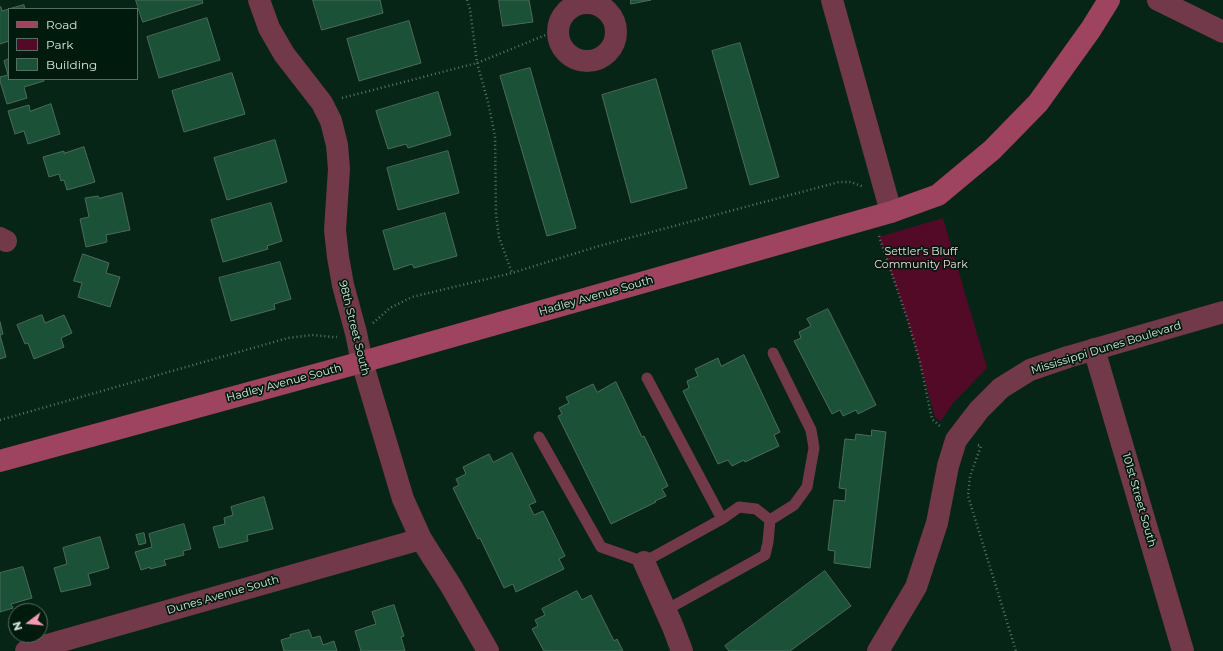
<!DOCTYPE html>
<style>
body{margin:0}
#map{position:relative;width:1223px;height:651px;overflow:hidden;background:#072517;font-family:Montserrat,sans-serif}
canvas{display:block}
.legend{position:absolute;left:8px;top:8px;width:130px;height:72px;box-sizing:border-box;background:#001b0e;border:1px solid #566d61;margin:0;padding:5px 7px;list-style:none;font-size:12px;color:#d6e7dd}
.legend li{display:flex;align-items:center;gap:8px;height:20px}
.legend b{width:20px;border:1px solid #566d61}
.north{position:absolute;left:8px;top:603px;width:40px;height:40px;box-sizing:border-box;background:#001b0e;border:1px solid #566d61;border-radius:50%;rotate:254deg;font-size:11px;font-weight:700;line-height:16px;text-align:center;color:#d6e7dd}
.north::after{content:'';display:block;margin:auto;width:14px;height:18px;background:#f19ab2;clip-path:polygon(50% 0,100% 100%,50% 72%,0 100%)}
</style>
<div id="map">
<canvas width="1223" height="651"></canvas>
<ul class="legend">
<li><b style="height:5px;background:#9e4461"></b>Road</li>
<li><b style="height:11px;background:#520a27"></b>Park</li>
<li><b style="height:11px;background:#1b5137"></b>Building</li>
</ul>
<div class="north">N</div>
</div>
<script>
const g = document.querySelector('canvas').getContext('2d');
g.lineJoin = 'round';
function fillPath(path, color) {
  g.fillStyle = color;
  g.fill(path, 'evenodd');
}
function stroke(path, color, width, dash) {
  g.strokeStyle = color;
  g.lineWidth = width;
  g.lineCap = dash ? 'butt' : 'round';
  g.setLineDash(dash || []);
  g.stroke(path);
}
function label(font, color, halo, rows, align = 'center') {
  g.font = font + ' Montserrat,sans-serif';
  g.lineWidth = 3.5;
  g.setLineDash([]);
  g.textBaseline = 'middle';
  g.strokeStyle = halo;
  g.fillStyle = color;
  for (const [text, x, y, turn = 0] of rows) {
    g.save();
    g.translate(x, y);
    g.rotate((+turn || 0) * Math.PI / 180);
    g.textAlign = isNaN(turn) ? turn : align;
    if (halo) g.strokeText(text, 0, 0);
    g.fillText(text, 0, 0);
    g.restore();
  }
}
const green = new Path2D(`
 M943,218L987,368L954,402L941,421L935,417L908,321L879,237Z`);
const building = new Path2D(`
 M136,0H202L203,3L143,22Z
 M313,0H380L383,13L322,30Z
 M499,0H529L533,22L503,26Z
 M631,0H651L631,4Z
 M24,5L25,9H9Z
 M0,7H1L2,11L9,9V41L0,44Z
 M207,18L220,60L159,78L147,37Z
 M409,21L421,63L359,81L347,39Z
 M740,43L779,177L750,185L712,51Z
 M9,59V79H44V81L24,87L27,98L7,104L0,81V77L8,75L4,61Z
 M530,68L576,228L547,236L500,76Z
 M232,73L245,114L184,132L172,91Z
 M656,79L687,188L631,203L602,95Z
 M438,92L451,135L408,148L406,144L388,149L376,111Z
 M51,104L60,134L28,144L24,131L15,134L8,111L29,105L30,111Z
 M275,140L287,182L227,200L214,158Z
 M84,147L95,182L67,190L64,180L61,181L59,174L49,177L43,157L64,151V153Z
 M448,151L459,193L398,210L387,168Z
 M122,193L130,230L106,235L107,242L86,247L80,219L89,217L85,198L98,196L99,198Z
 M271,203L282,241L267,246L268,249L223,262L211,220Z
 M445,213L457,256L414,268L412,264L394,270L383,231Z
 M83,254L109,263L106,273L120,277L110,307L78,297L82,283L74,281Z
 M280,262L291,299L274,304L275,309L231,321L219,278Z
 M828,309L876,405L858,414L856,410L843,416L840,410L832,414L794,341L801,338L799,332L811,326L807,319Z
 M42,315L45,323L64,315L72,333L61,338L64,347L34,359L28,343L25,344L17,325Z
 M0,322L3,334L0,335L6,357L0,359Z
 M744,355L780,432L774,435L779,446L745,462L744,460L732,466L728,460L718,464L683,391L689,388L687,381L698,376L695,369L718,358L721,366Z
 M616,382L642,437L644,436L668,486L662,489L666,496L655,501L656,502L611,524L558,416L562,414L559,408L569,403L566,397L593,384L597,392Z
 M872,430L886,432L870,568L834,563L835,551L828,550L834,500L845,501L846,489L839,488L845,439L855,440L856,434L871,436Z
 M512,453L536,502L529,505L534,515L543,511L565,556L559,559L564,569L516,592L513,584L504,588L480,538L478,539L453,488L459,485L456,479L466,474L463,467L489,454L493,462Z
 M264,497L273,529L247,535L248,541L219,548L213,527L225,524L224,518L233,515L231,507Z
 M184,524L191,549L183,551L184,555L164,560L166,565L150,569V567L141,570L135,552L152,547L149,534Z
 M144,533L146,543L139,545L136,535Z
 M100,537L109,568L88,574L91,585L61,592L54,568L67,564L63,548Z
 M23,567L32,598L11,604L13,608L0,612V573Z
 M825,571L851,606L790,651H729L725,646Z
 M577,591L582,600L591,595L614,641L617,639L623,651H544L532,629L538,626L535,620L545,615L542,609Z
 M394,605L404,636L401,637L405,651H361L355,631L376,624L372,612Z
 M309,630L312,638L320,636L323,645L334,641L337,651H284L281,640L291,637L290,635Z`);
const path = new Path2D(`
 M467,0L470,9L477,63L488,102L495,136L496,214L499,237L512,273
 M342,98L477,63L558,30
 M879,236L908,321L920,362L932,419L941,427
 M373,323L390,308L412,297L512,273L599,246L839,182H851L864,187
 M0,420L288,338L312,335L333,337H337
 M978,445L981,446L970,476L968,496L1016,651`);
const lane = new Path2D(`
 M647,378L722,519
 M539,437L601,547L644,562L722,519L739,507L756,509L770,520
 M770,520L794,505L807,487L814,448L811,430L773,353
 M666,610L765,555L768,542L770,520`);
const street = new Path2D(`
 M259,0L269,28L284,54L322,103L331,121L337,145L339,169L335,230L338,257L343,285L356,333L362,362L403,499L421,539L451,586L488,651
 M832,0L891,212
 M1158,0L1223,32
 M558 32a29 29 0 1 1 58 0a29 29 0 1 1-58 0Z
 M0,238L6,241
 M1094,349L1183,651
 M644,562L673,627L682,651
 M26,651L421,539
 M878,651L916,587L937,523L948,466L956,440L979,410L1001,388L1030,370L1068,357L1223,312`);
const secondary = new Path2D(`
 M0,461L362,362L891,212L938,195L992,150L1038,103L1091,29L1109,0`);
const parkNames = [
 ["Settler's Bluff",921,252],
 ["Community Park",921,265]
];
const streetNames = [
 ["Hadley Avenue South",596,296,-16],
 ["98th Street South",354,328,76],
 ["Mississippi Dunes Boulevard",1106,348,-17],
 ["Hadley Avenue South",284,383,-15],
 ["101st Street South",1139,500,74],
 ["Dunes Avenue South",223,595,-16]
];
fillPath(green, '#520a27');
fillPath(building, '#1b5137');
stroke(building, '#4d6b5a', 1);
stroke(path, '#5c7569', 2.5, [1, 3]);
stroke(lane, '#713949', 11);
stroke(street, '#713949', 22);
stroke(secondary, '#9e4461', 22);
label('11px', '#f4d9df', '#001b0e', parkNames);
label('11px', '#d6e7dd', '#001b0e', streetNames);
</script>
